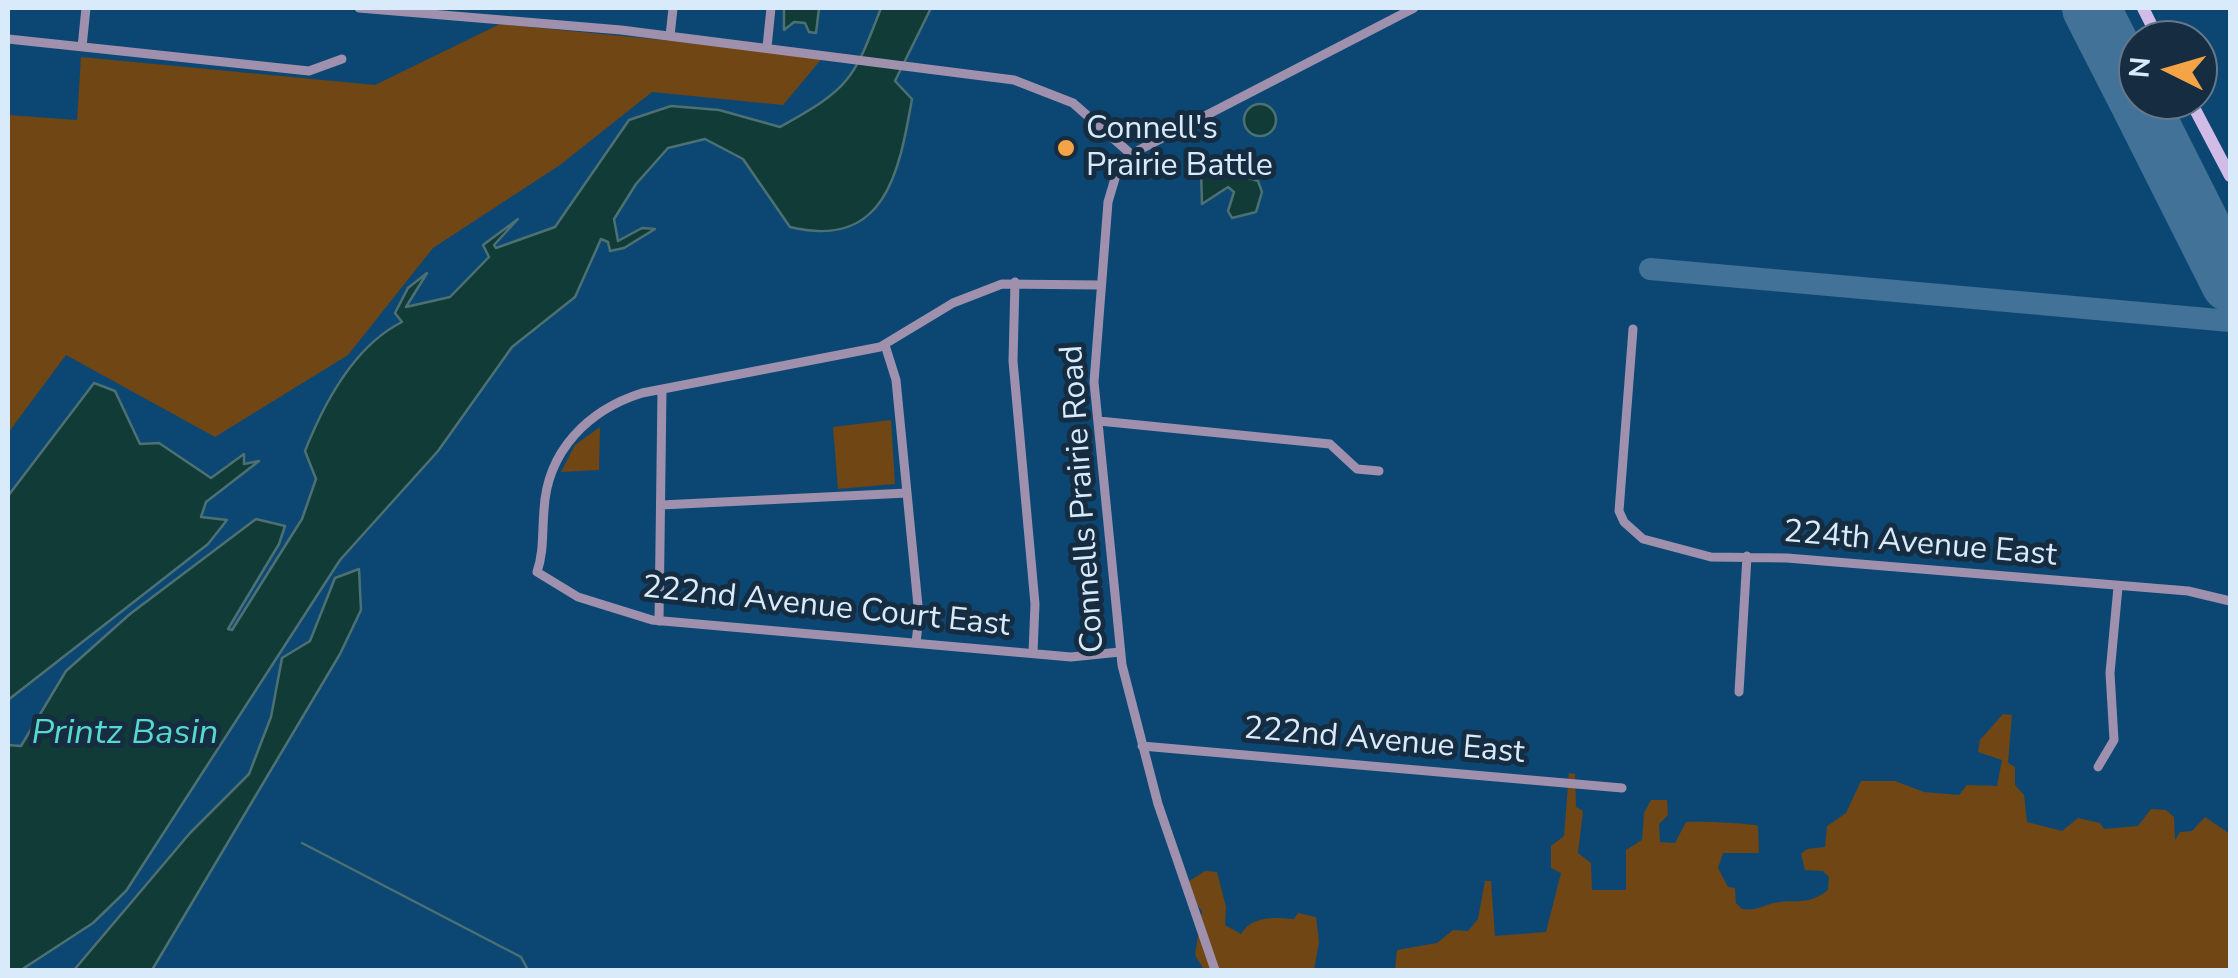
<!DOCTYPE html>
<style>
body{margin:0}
#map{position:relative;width:2238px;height:978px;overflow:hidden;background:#0c4773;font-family:"Nunito Sans",sans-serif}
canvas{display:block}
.frame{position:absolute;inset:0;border:10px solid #d9eafa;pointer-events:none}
.north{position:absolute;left:2118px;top:20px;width:100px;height:100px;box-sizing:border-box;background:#162c40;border:2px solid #64788a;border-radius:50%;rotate:275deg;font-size:28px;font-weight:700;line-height:40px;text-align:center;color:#d9eafa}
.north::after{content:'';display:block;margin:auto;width:35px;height:45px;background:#f4a444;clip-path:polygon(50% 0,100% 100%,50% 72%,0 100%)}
</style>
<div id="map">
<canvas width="2238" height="978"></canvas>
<div class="frame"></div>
<div class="north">N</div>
</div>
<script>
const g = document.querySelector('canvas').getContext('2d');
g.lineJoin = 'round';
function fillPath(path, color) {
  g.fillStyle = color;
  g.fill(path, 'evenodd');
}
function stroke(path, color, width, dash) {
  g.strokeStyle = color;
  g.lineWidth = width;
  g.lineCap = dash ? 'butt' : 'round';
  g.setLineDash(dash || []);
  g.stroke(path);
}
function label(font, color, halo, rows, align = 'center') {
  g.font = font + ' "Nunito Sans",sans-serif';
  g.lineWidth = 10;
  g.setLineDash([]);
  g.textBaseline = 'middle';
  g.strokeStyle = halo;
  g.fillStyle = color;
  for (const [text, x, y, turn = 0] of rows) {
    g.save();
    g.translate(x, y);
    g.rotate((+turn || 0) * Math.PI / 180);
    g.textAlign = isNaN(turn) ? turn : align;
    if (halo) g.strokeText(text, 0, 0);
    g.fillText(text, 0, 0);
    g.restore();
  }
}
const green = new Path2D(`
 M500,24L824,56L783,105L652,92L560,165L433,248L348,355L215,437L66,355L8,433V115L77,120L81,57L375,85Z
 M891,420L895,484L838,489L833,427Z
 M600,427L599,470L561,472L575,445Z
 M2003,714L2012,715L2008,763L2015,767V785L2024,795L2027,822L2062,831L2078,818L2100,823L2104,829L2138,826L2151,809L2166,810L2174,817L2175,840L2180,832L2192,831L2205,817L2230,834V970H1395L1397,950L1437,943L1453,930L1468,931L1478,919L1485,881H1491L1495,936L1546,932L1561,873L1551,868V846L1564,836L1569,773L1575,774L1576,807L1583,811L1578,853L1591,863L1592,890H1626V850L1642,840L1644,813L1651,800H1667L1668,815L1659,824L1660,842L1675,843L1686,822C1696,821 1751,823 1758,826L1759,853H1723L1718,868L1728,887L1735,888L1736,903L1742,909C1756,911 1762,906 1774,903C1796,898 1806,907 1828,890L1829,877L1823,871L1805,870L1801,854L1807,849L1825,847L1827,826L1846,813L1861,781H1895L1924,792L1959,795L1967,785L1997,786L2002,760L1978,752L1980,740Z
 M1205,871L1217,872L1226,907L1225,925L1241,934C1252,916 1272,917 1294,919L1298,913L1316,917L1319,942L1314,970L1203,968L1195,955L1202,911L1189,894V881Z`);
const water = new Path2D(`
 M784,8H819L816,33L809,32L805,23L794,22L784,30Z
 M881,8H931L895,81L912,99C899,173 885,250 790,227L743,159L705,139L668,148L636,184L614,219L618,241L642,228L655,229L624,248L610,251L608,242L601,239L575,297L512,347L438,451L340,560L126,891L93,923L21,970H8V745L21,746L66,671L130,614L256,519L285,526L279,544L228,629L232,630L302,519L316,479L305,451C324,403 354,346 402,322L395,313L408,288L427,273L406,307L450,297L489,257L483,245L518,219L494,245L496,248L555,227L629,120L671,106L719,110L780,127C850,88 853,81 881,8Z
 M1244 120a16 16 0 1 1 32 0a16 16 0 1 1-32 0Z
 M1208,165L1258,181L1262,192L1256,212L1232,218L1228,211L1234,192L1228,187L1202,204L1201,171Z
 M94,383L115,391L140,444L159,443L211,478L244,454V464L259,461L206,502L201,517L227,520L208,544L8,700V496Z
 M359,569L361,610L340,654L152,970H74L190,833L249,774L271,717L282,658L310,641L335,578Z`);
const stream = new Path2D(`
 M302,843L521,957L528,970`);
const taxiway = new Path2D(`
 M1650,269L2230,321`);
const runway = new Path2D(`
 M2091,8L2138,100
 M2138,100L2230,283`);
const street = new Path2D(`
 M359,8L621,30L1014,80L1073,103L1132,155
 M670,36L673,8
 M8,39L309,71L342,59
 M82,47L86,8
 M767,47L771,8
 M1015,282L1013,361L1035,604L1033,653
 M1100,285L1002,284L953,303L880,347L642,393C588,410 547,451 544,510C542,532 544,552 537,572L578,597L652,620L1071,657L1120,652
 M1633,329L1619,511L1624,522L1643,539L1711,557L1787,558L2188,591L2230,601
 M885,345L896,380L919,616L916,643
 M1099,421L1330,444L1357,469L1379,471
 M661,505L907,493
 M659,621L662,390
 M1739,692L1747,556
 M1142,746L1622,788
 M2098,767L2114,740L2110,673L2118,587
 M1215,970L1158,804L1122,665L1094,382L1108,202L1116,175L1139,150L1414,8`);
const secondary = new Path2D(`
 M2143,8L2159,40
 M2190,100L2230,176`);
const markers = [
 [1066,148,10,"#f4a444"]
];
const poiNames = [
 ["Connell's",1086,130],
 ["Prairie Battle",1086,167]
];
const streetNames = [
 ["Connells Prairie Road",1084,499,-94],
 ["224th Avenue East",1920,545,5],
 ["222nd Avenue Court East",826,608,6],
 ["222nd Avenue East",1384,742,5]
];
const waterNames = [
 ["Printz Basin",125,735]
];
fillPath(green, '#6f4614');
fillPath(water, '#113b37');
stroke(water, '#4d7072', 2.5);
stroke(stream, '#4d7072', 2.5);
stroke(taxiway, '#427297', 22);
stroke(runway, '#427297', 58);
stroke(street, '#9f91ad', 9);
stroke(secondary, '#d1bce8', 12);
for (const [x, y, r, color] of markers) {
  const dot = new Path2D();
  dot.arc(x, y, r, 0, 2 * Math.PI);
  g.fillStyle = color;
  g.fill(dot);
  stroke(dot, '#162c40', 4);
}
label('32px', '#d9eafa', '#162c40', poiNames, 'left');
label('32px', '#d9eafa', '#162c40', streetNames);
label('italic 35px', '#56d9ce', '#162c40', waterNames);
</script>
